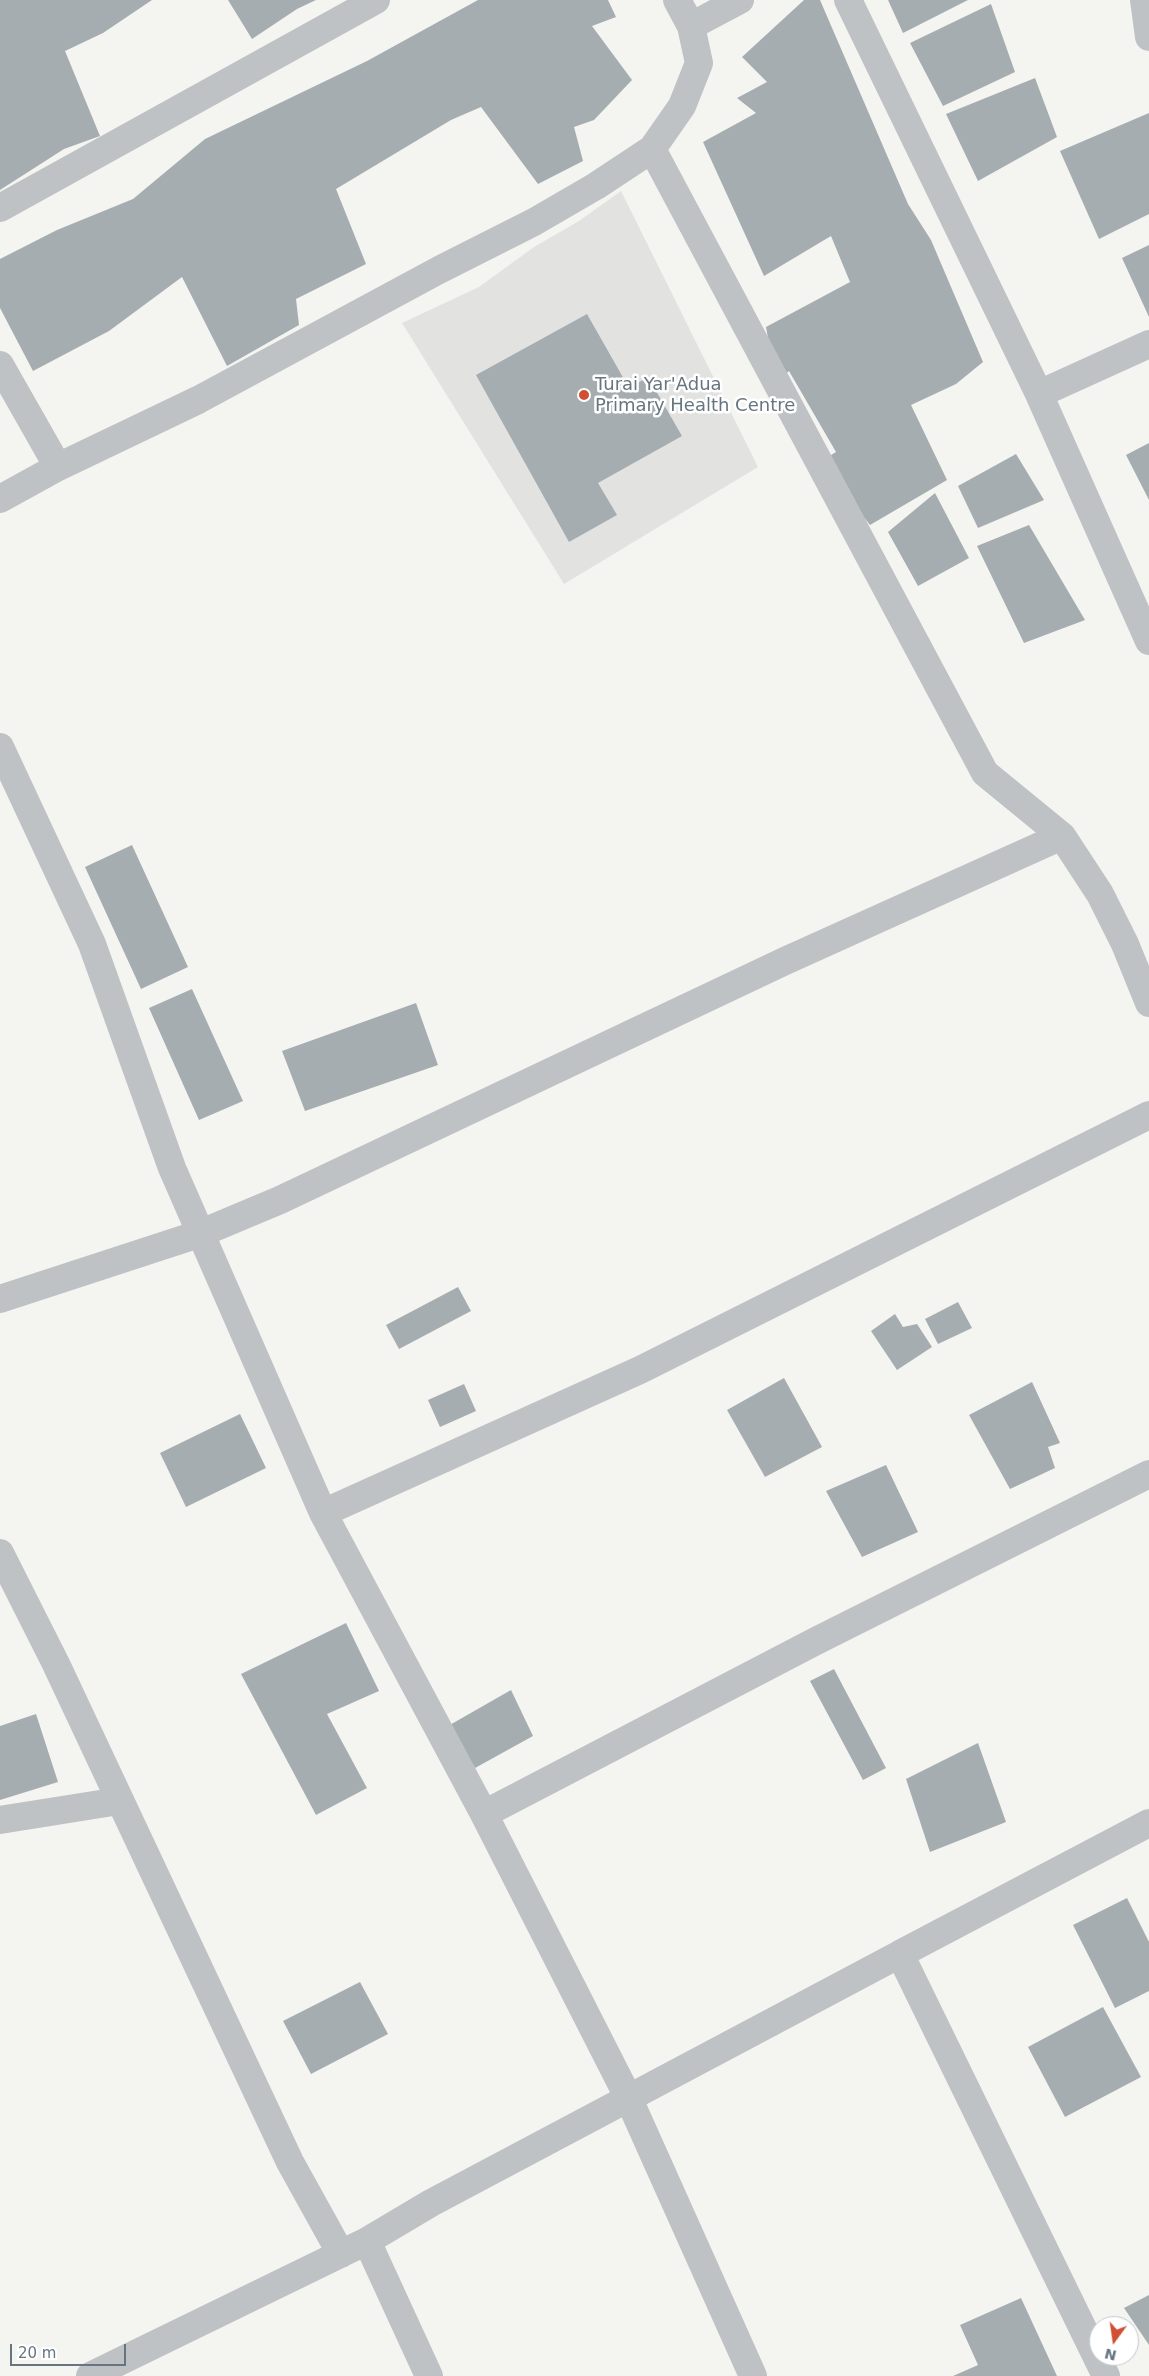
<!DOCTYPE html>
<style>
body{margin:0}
#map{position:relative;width:1149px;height:2376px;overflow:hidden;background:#f4f4f1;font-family:"DejaVu Sans",sans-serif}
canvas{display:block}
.north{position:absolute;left:1089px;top:2316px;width:50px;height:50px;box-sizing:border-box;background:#fff;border:1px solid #c2c8cc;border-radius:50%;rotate:194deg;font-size:14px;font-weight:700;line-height:20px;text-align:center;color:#66757f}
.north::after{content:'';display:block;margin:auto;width:18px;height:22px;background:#d15034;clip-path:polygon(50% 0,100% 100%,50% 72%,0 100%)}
.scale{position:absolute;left:10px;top:2344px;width:116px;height:22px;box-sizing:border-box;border:2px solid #66757f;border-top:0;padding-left:6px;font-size:15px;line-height:18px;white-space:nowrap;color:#66757f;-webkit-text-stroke:4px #fff;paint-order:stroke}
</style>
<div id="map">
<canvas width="1149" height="2376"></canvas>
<div class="north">N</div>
<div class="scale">20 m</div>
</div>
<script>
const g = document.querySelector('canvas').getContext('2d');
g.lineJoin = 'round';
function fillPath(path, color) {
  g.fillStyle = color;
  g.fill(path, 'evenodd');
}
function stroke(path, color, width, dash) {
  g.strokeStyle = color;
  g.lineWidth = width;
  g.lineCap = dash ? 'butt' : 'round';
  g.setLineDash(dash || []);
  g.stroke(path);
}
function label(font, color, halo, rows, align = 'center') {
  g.font = font + ' "DejaVu Sans",sans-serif';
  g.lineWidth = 5;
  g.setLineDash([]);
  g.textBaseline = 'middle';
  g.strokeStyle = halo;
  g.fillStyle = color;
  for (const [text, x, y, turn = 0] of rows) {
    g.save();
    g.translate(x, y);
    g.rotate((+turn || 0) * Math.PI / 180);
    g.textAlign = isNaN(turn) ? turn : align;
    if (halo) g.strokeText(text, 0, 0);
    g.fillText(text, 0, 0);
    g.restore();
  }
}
const built = new Path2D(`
 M621,191L758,467L564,584L402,323L479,287L534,247L579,221Z`);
const building = new Path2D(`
 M0,0H152L103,33L65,51L100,136L64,149L0,190Z
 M228,0H316L297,9L252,39Z
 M478,0H608L616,17L592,26L632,80L594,120L574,127L583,161L538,184L481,107L451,120L336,189L366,264L296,299L299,325L227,366L182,277L109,331L33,371L0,308V259L57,230L133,199L205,139L367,61Z
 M804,0H820L908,204L931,240L983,362L956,384L911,405L947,480L870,525L820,462L836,452L789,371L776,381L766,327L850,282L831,236L764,276L703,142L756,113L737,98L767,82L742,57Z
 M888,0H968L903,33Z
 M991,4L1015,72L943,106L910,43Z
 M1035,78L1057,137L978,181L946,114Z
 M1149,113V214L1099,239L1060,151Z
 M1149,245V317L1122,258Z
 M587,314L629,388L648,377L682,436L598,483L617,515L569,542L476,375Z
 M1149,443V500L1126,455Z
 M1016,454L1044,500L978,528L958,486Z
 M935,493L969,558L918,586L888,532Z
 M1029,525L1085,620L1024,643L977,546Z
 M132,845L188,967L141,989L85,867Z
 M192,989L243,1101L199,1120L149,1008Z
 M416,1003L438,1065L305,1111L282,1051Z
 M458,1287L471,1311L399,1349L386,1325Z
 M958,1302L972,1328L938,1344L925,1319Z
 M895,1314L903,1327L917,1324L932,1347L897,1370L871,1331Z
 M784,1378L822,1447L765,1477L727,1410Z
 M1032,1382L1060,1443L1048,1447L1055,1468L1010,1489L969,1415Z
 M464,1384L476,1411L440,1427L428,1400Z
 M240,1414L266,1468L186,1507L160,1453Z
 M886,1465L918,1532L862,1557L826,1491Z
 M346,1623L379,1691L327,1714L367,1788L316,1815L241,1674Z
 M834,1669L886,1768L863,1780L810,1681Z
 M511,1690L533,1736L475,1768L448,1726Z
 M36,1714L58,1782L0,1800V1726Z
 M978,1743L1006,1822L930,1852L906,1779Z
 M1127,1898L1149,1942V1991L1115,2008L1073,1925Z
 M360,1982L388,2034L311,2074L283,2021Z
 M1103,2007L1141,2077L1065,2117L1028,2047Z
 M1149,2295V2345L1124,2308Z
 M1021,2298L1057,2376H953L978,2365L960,2325Z`);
const street = new Path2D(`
 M848,0L1039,394L1149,641
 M1144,0L1149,37
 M691,26L740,0
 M652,149L985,773L1062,836L1100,894L1125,944L1149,1003
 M0,208L376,0
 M0,365L58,467
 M1039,394L1149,344
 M0,499L58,467L198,400L439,270L534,222L596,186L652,149L682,106L699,63L691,26L677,0
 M0,747L92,944L172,1168L323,1513L484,1814L628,2097L753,2376
 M0,1299L199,1234L280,1200L785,961L1062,836
 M323,1513L640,1370L1149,1115
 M0,1553L56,1664L290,2162L341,2254
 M484,1814L816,1641L1149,1474
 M0,1820L119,1801
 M367,2241L429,2376
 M90,2376L367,2241L431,2203L900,1954
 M1106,2376L900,1954L1149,1823`);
const markers = [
 [584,395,6,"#d15034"]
];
const poiNames = [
 ["Turai Yar'Adua",595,385],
 ["Primary Health Centre",595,406]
];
fillPath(built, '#e2e3e1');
fillPath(building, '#a6adb1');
stroke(street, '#bec2c5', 28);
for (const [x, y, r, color] of markers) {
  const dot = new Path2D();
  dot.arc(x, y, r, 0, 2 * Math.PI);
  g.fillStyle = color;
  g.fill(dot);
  stroke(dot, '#fff', 2);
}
label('18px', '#66757f', '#fff', poiNames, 'left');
</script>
